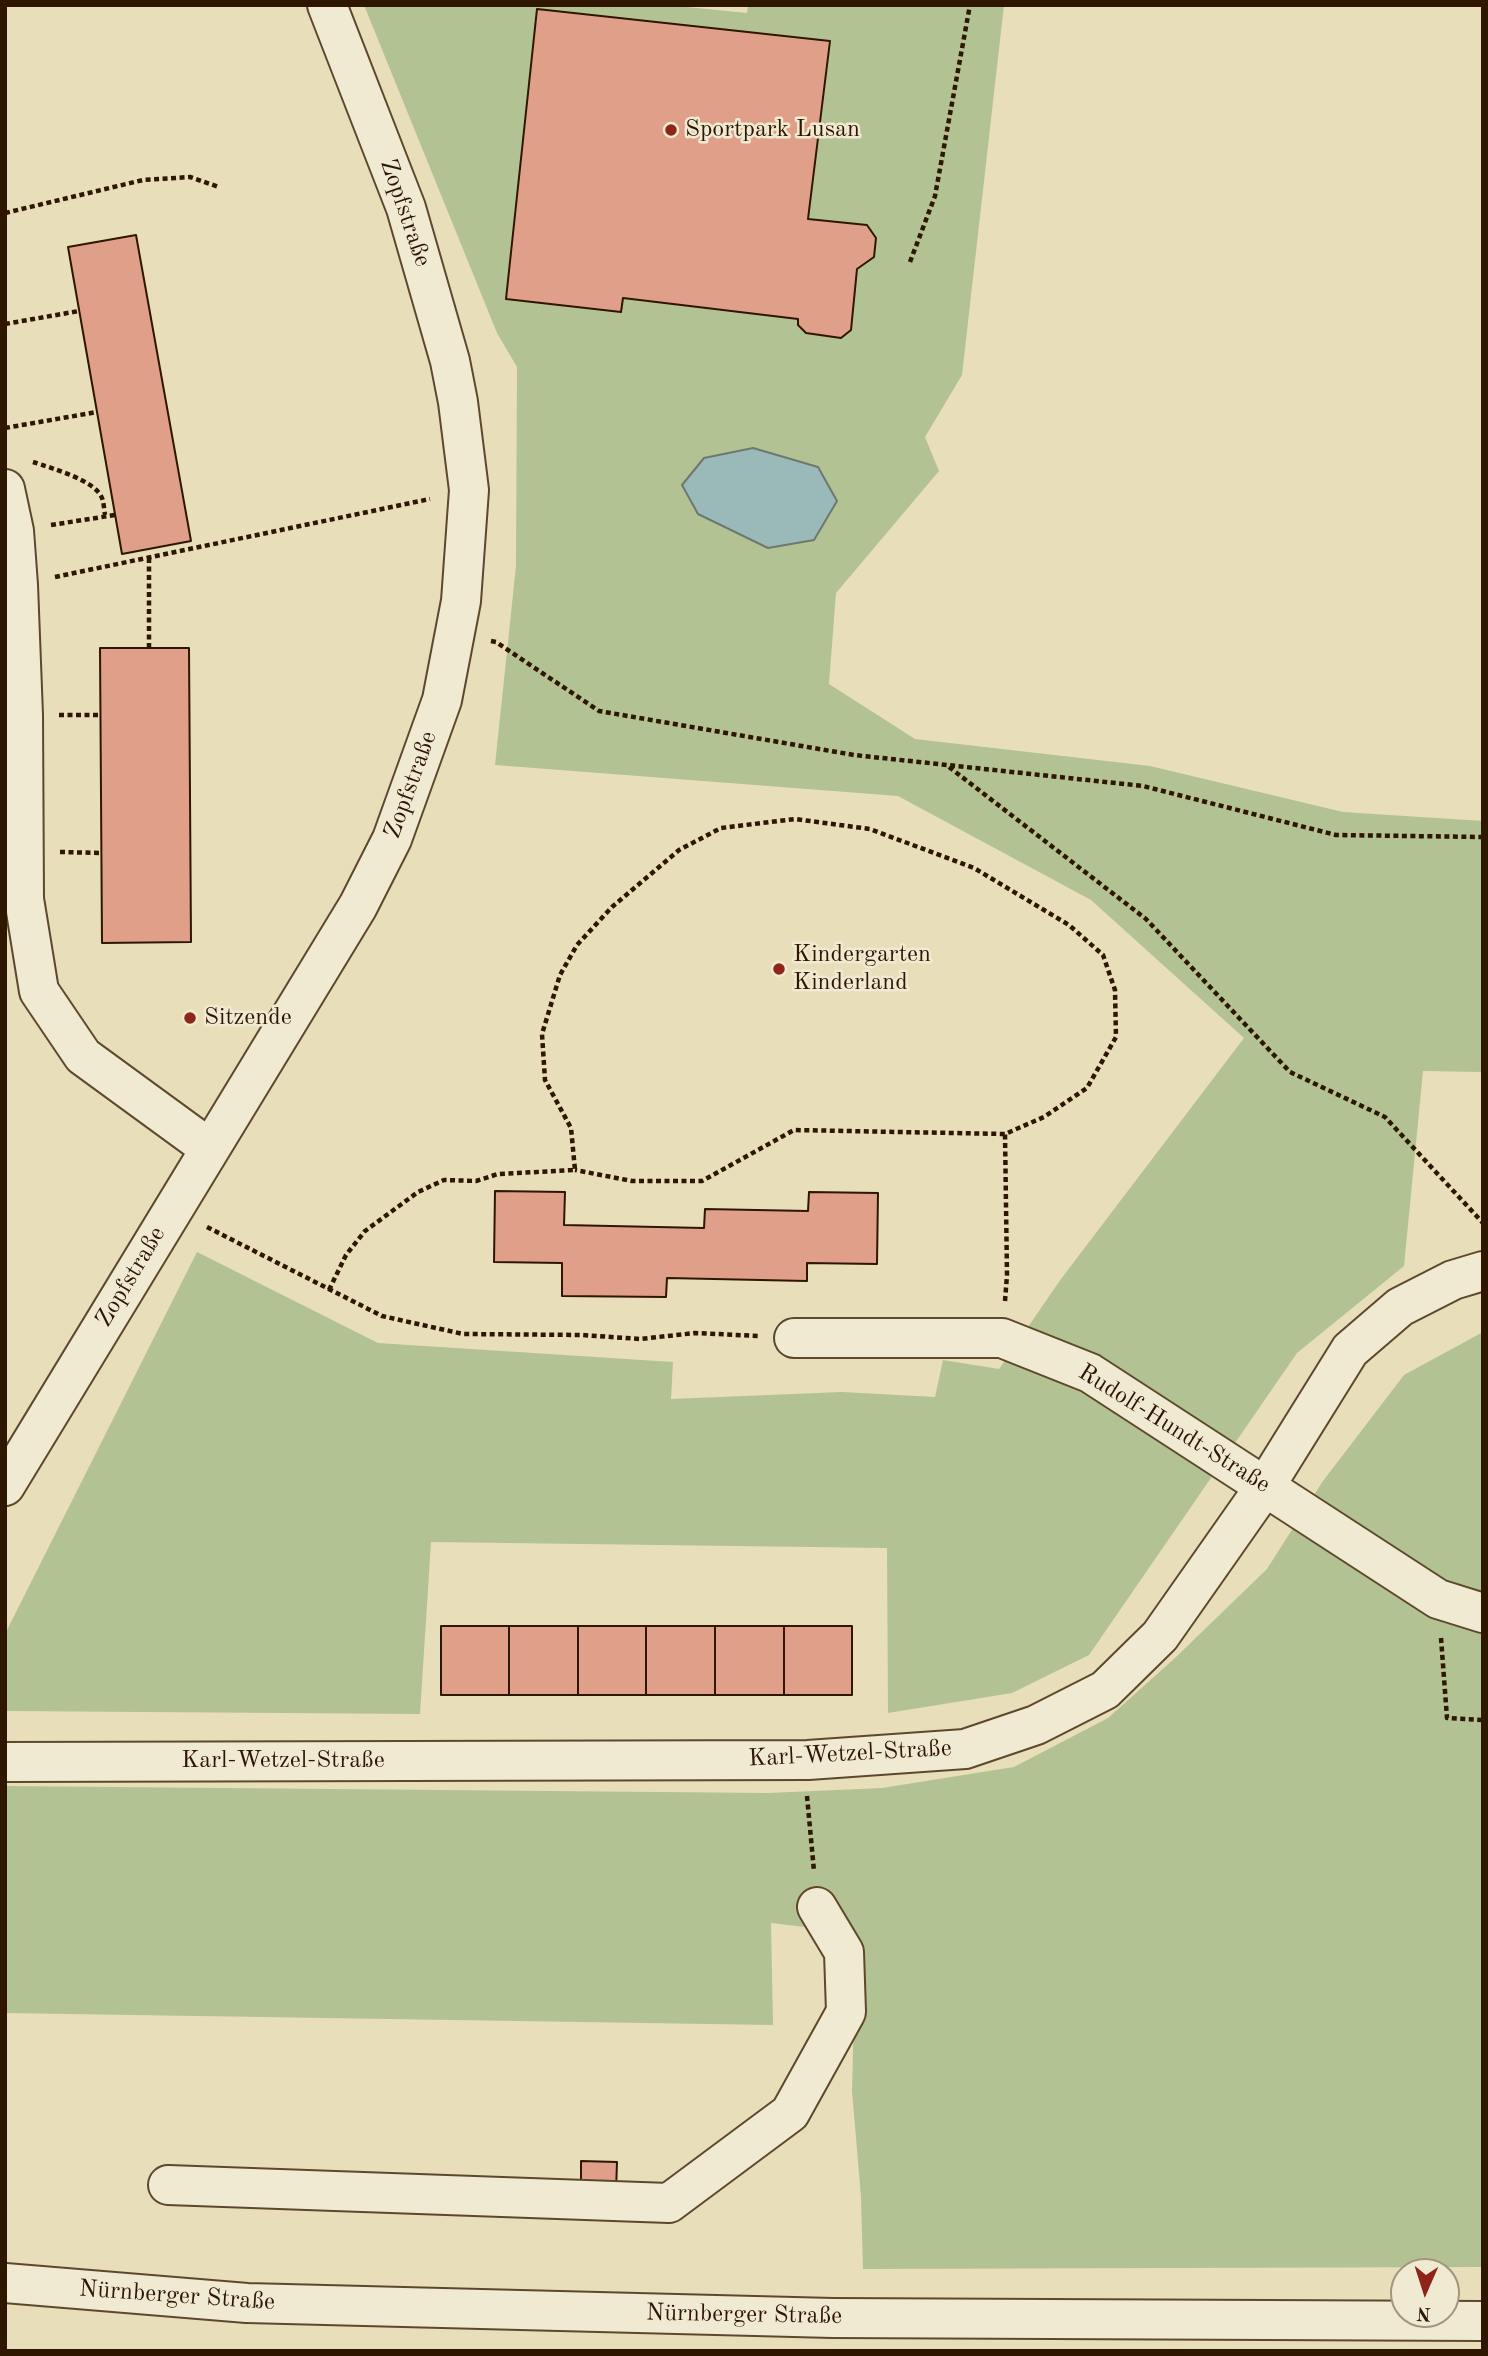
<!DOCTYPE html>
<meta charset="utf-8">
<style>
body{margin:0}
#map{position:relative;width:1488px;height:2356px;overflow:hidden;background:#e8deba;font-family:"Old Standard TT",serif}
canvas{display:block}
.frame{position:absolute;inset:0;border:7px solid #2f1600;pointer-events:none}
.north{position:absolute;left:1390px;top:2258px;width:70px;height:70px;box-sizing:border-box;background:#f0ead2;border:2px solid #a3957e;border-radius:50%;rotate:183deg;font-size:19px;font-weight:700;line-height:28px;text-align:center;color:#2f1600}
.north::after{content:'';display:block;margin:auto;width:24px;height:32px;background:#8f2418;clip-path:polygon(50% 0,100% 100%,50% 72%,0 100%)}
</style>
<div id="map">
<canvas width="1488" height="2356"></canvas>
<div class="frame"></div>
<div class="north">N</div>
</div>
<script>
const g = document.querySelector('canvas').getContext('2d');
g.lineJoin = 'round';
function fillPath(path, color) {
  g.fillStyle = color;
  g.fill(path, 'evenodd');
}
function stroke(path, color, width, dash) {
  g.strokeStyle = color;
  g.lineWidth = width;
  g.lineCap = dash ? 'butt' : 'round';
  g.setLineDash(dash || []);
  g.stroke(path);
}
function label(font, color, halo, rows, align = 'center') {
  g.font = font + ' "Old Standard TT",serif';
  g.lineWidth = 5;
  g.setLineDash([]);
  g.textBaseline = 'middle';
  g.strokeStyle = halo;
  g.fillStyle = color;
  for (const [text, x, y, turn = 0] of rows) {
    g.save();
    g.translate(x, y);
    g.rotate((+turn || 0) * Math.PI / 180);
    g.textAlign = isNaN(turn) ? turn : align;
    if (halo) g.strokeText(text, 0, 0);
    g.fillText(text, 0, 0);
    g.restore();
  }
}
const green = new Path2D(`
 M364,5H667L747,13L748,5H1004L962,375L925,437L939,471L836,593L829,684L915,739L1150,766L1343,812L1483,821V1072L1423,1071L1404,1266L1297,1353L1089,1655L1012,1693L888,1713L887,1548L431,1542L420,1714L5,1711V1634L197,1252L378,1343L673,1362L671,1399L842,1392L935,1397L943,1360L999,1369L1061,1279L1244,1038L1091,900L898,796L495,765L516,566L517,367L497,333Z
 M1483,1332V2267L863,2269L861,2197L852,2091L856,1933L771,1923L773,2025L5,2013V1786L768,1793L882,1788L1014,1767L1108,1718L1175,1658L1267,1569L1323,1481L1404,1375Z`);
const water = new Path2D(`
 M753,448L818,467L837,501L814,540L768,548L698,514L682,485L704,458Z`);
const building = new Path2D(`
 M537,9L830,41L808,219L867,225L876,238L874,257L857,269L851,330L841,338L806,333L798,325V319L623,298L621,312L506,299Z
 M136,235L191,541L122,554L68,247Z
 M100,648H189L191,942L102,943Z
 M495,1191L565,1192L564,1225L704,1228L705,1209L808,1211L809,1192L878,1193L877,1264L807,1263V1281L667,1278L666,1297L562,1296V1263L494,1262Z
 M441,1626H509V1695H441Z
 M509,1626H578V1695H509Z
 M578,1626H646V1695H578Z
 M646,1626H715V1695H646Z
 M715,1626H784V1695H715Z
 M784,1626H852V1695H784Z
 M581,2161L617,2162L616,2192L581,2191Z`);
const path = new Path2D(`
 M5,213L143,180L190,177L219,187
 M910,262L935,196L970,5
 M5,324L79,311
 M5,428L97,412
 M33,462C51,468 95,480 102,498C104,503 104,510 105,515
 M51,525L115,515
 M55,577L430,499
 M491,641L496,642L599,711L854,755L1143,786L1336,835L1483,837
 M149,648V558
 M59,715H100
 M949,767L1146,919L1290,1072L1385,1117L1483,1223
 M60,852L102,853
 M207,1227L382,1316L463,1334L582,1335L640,1339L695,1333L759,1336
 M329,1290L346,1255L365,1231L418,1192L444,1180L476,1181L498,1174L575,1170L571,1128L545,1080L542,1034L560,975L577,945L612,907L679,850L721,828L795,819L870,829L974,868L1069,925L1103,955L1115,990L1116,1037L1087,1088L1044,1117L1005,1134L794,1130L702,1181H632L575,1170
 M1005,1301L1007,1275L1005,1134
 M1441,1638L1447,1718L1483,1720
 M807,1796L814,1871`);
const minor = new Path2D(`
 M5,489L14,531L18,585L23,715L24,899L39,991L83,1056L209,1148
 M794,1338H1002L1090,1373L1438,1599L1483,1613
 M5,1486L358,906L392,839L442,700L461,601L469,490L458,402L450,361L406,208L327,5
 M5,1762L808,1760L965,1749L1036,1725L1105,1690L1160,1636L1266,1485L1350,1350L1400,1307L1453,1280L1483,1271
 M168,2185L669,2203L790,2113L846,2012L844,1952L817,1907
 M5,2283L247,2303L833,2318L1483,2321`);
const markers = [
 [671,130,7,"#8f2418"],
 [779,969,7,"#8f2418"],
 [190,1018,7,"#8f2418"]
];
const poiNames = [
 ["Sportpark Lusan",685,130],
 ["Kindergarten",793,955],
 ["Kinderland",793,983],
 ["Sitzende",204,1018]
];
const streetNames = [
 ["Zopfstraße",405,213,71],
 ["Zopfstraße",411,785,-70],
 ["Zopfstraße",131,1277,-59],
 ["Rudolf-Hundt-Straße",1174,1429,32],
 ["Karl-Wetzel-Straße",850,1754,-3],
 ["Karl-Wetzel-Straße",283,1761],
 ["Nürnberger Straße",177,2296,4],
 ["Nürnberger Straße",744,2315,1]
];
fillPath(green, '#b3c292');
fillPath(water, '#9abab9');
stroke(water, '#6f786f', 2);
fillPath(building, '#e09f89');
stroke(building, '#2f1600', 2);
stroke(minor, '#5d482e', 42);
stroke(path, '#2f1600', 4.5, [5, 3.5]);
stroke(minor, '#f0ead2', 38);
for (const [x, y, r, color] of markers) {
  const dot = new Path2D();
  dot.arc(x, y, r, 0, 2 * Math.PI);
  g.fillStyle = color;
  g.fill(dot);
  stroke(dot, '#f0ead2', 2.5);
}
label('24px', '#2f1600', '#f0ead2', poiNames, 'left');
label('24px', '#2f1600', '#f0ead2', streetNames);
</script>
